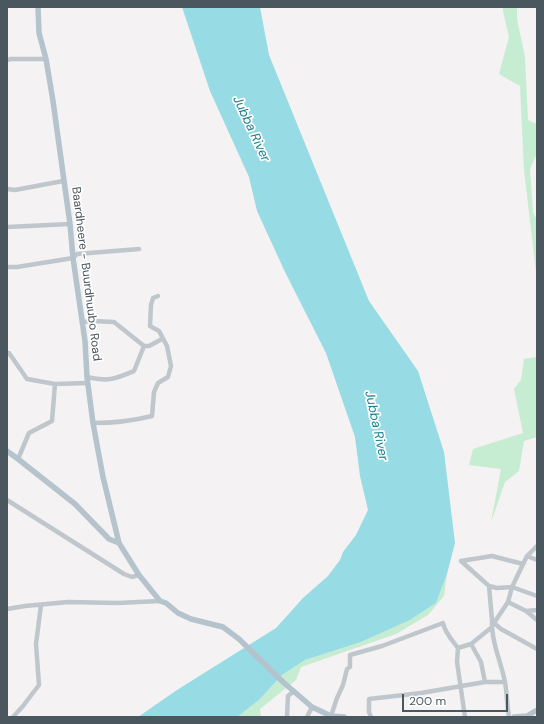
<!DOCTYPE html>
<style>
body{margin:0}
#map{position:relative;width:544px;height:724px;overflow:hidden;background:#f4f2f2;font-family:"DM Sans",sans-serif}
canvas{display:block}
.frame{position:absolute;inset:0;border:8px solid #4b575e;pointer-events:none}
.scale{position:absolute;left:402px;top:694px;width:106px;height:18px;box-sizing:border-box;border:2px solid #4b575e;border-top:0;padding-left:5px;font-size:12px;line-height:14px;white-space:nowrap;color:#4b575e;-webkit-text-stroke:3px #fff;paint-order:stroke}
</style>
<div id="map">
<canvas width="544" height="724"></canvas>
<div class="frame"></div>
<div class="scale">200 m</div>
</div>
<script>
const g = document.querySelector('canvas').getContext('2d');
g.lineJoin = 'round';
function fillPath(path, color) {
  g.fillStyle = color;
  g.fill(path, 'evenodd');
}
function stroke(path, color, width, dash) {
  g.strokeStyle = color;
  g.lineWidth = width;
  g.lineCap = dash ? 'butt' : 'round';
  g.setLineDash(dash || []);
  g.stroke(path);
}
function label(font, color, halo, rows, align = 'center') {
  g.font = font + ' "DM Sans",sans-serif';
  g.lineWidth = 3.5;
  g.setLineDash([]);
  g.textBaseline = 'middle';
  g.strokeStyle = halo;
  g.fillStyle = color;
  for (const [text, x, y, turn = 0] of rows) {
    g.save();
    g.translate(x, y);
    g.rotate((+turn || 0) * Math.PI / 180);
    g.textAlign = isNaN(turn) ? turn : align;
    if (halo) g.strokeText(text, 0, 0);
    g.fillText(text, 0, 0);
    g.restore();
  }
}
const green = new Path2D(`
 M503,7H517V19L525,57L528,120L537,124V153L530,169L533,212L535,217L537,216V280L524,170L520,86L499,74L509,37L503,11Z
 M537,357V437L524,441L519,471L505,482L491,522L501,469L469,465L473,449L523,433L514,389L521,380L524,359Z
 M447,574L444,596L428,615L396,634L301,667L296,680L260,709L261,717H237L259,700L282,675L305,660L361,642L410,620L436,603Z`);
const water = new Path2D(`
 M182,7H260L269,55L369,301L418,371L444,452L455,543L447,574L436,603L410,620L361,642L305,660L282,675L259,700L237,717H138L177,690L276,628L303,598L328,576L340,560L343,552L356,535L368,510L360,476L355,437L326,353L285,272L257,211L249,177L210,91Z`);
const minor = new Path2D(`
 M7,60L11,59H46
 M7,189L15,190L63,181
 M7,227L70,224
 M7,267H17L73,258L77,254L139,249
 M82,322L93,321L114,322L144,346L134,371C115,379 108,382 87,377
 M144,346H149L162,339
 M7,353H9L27,379L55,384L87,383
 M93,423C113,423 132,421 152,416L154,392L158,383L168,377L171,366L167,346L159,331L150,326L151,305L153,298L158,296
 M18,459L29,433L52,421L55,384
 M7,500L124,574L132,577L139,575
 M527,556L537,560
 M461,561L489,586L497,588L512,587L537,596
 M461,561L492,556L523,564
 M489,586L492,620
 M508,602L526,611L537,610
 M7,609L25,606L68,602L118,603L160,601
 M526,611L537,620
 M494,623L501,629L537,649
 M458,648L471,644
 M485,682L481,662L471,644L492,627
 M331,716L337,698L343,685L347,669L350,667V655L382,646L443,623C445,633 452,640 458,648L457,662L465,717
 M13,717L23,706L39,685L36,644L41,605
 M287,717L288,696L294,691
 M307,717L312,707
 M371,717L369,712V699L421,693L485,682H505
 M509,717C507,705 507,694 505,682C501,662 491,641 492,620L494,623L508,602L512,587L527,556L537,546`);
const major = new Path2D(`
 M38,7L39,33L46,59L53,101L70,224L73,258L85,341L87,377L93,423L103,477L119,543
 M7,451L18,459L75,504L109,539L119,543L139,575L160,601L166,603L178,613L191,619L223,627L239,639L283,682L312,707L331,716L344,717
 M514,717L527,716L537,710`);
const streetNames = [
 ["Baardheere - Buurdhuubo Road",86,274,83]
];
const waterNames = [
 ["Jubba River",251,129,65],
 ["Jubba River",376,426,78]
];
fillPath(green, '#c6ecd1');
fillPath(water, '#97dbe4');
stroke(minor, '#bfc7cd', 4.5);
stroke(major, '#b5c3cd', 5.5);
label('12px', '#4b575e', '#fff', streetNames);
label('italic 13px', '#1a7e8b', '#fff', waterNames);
</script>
